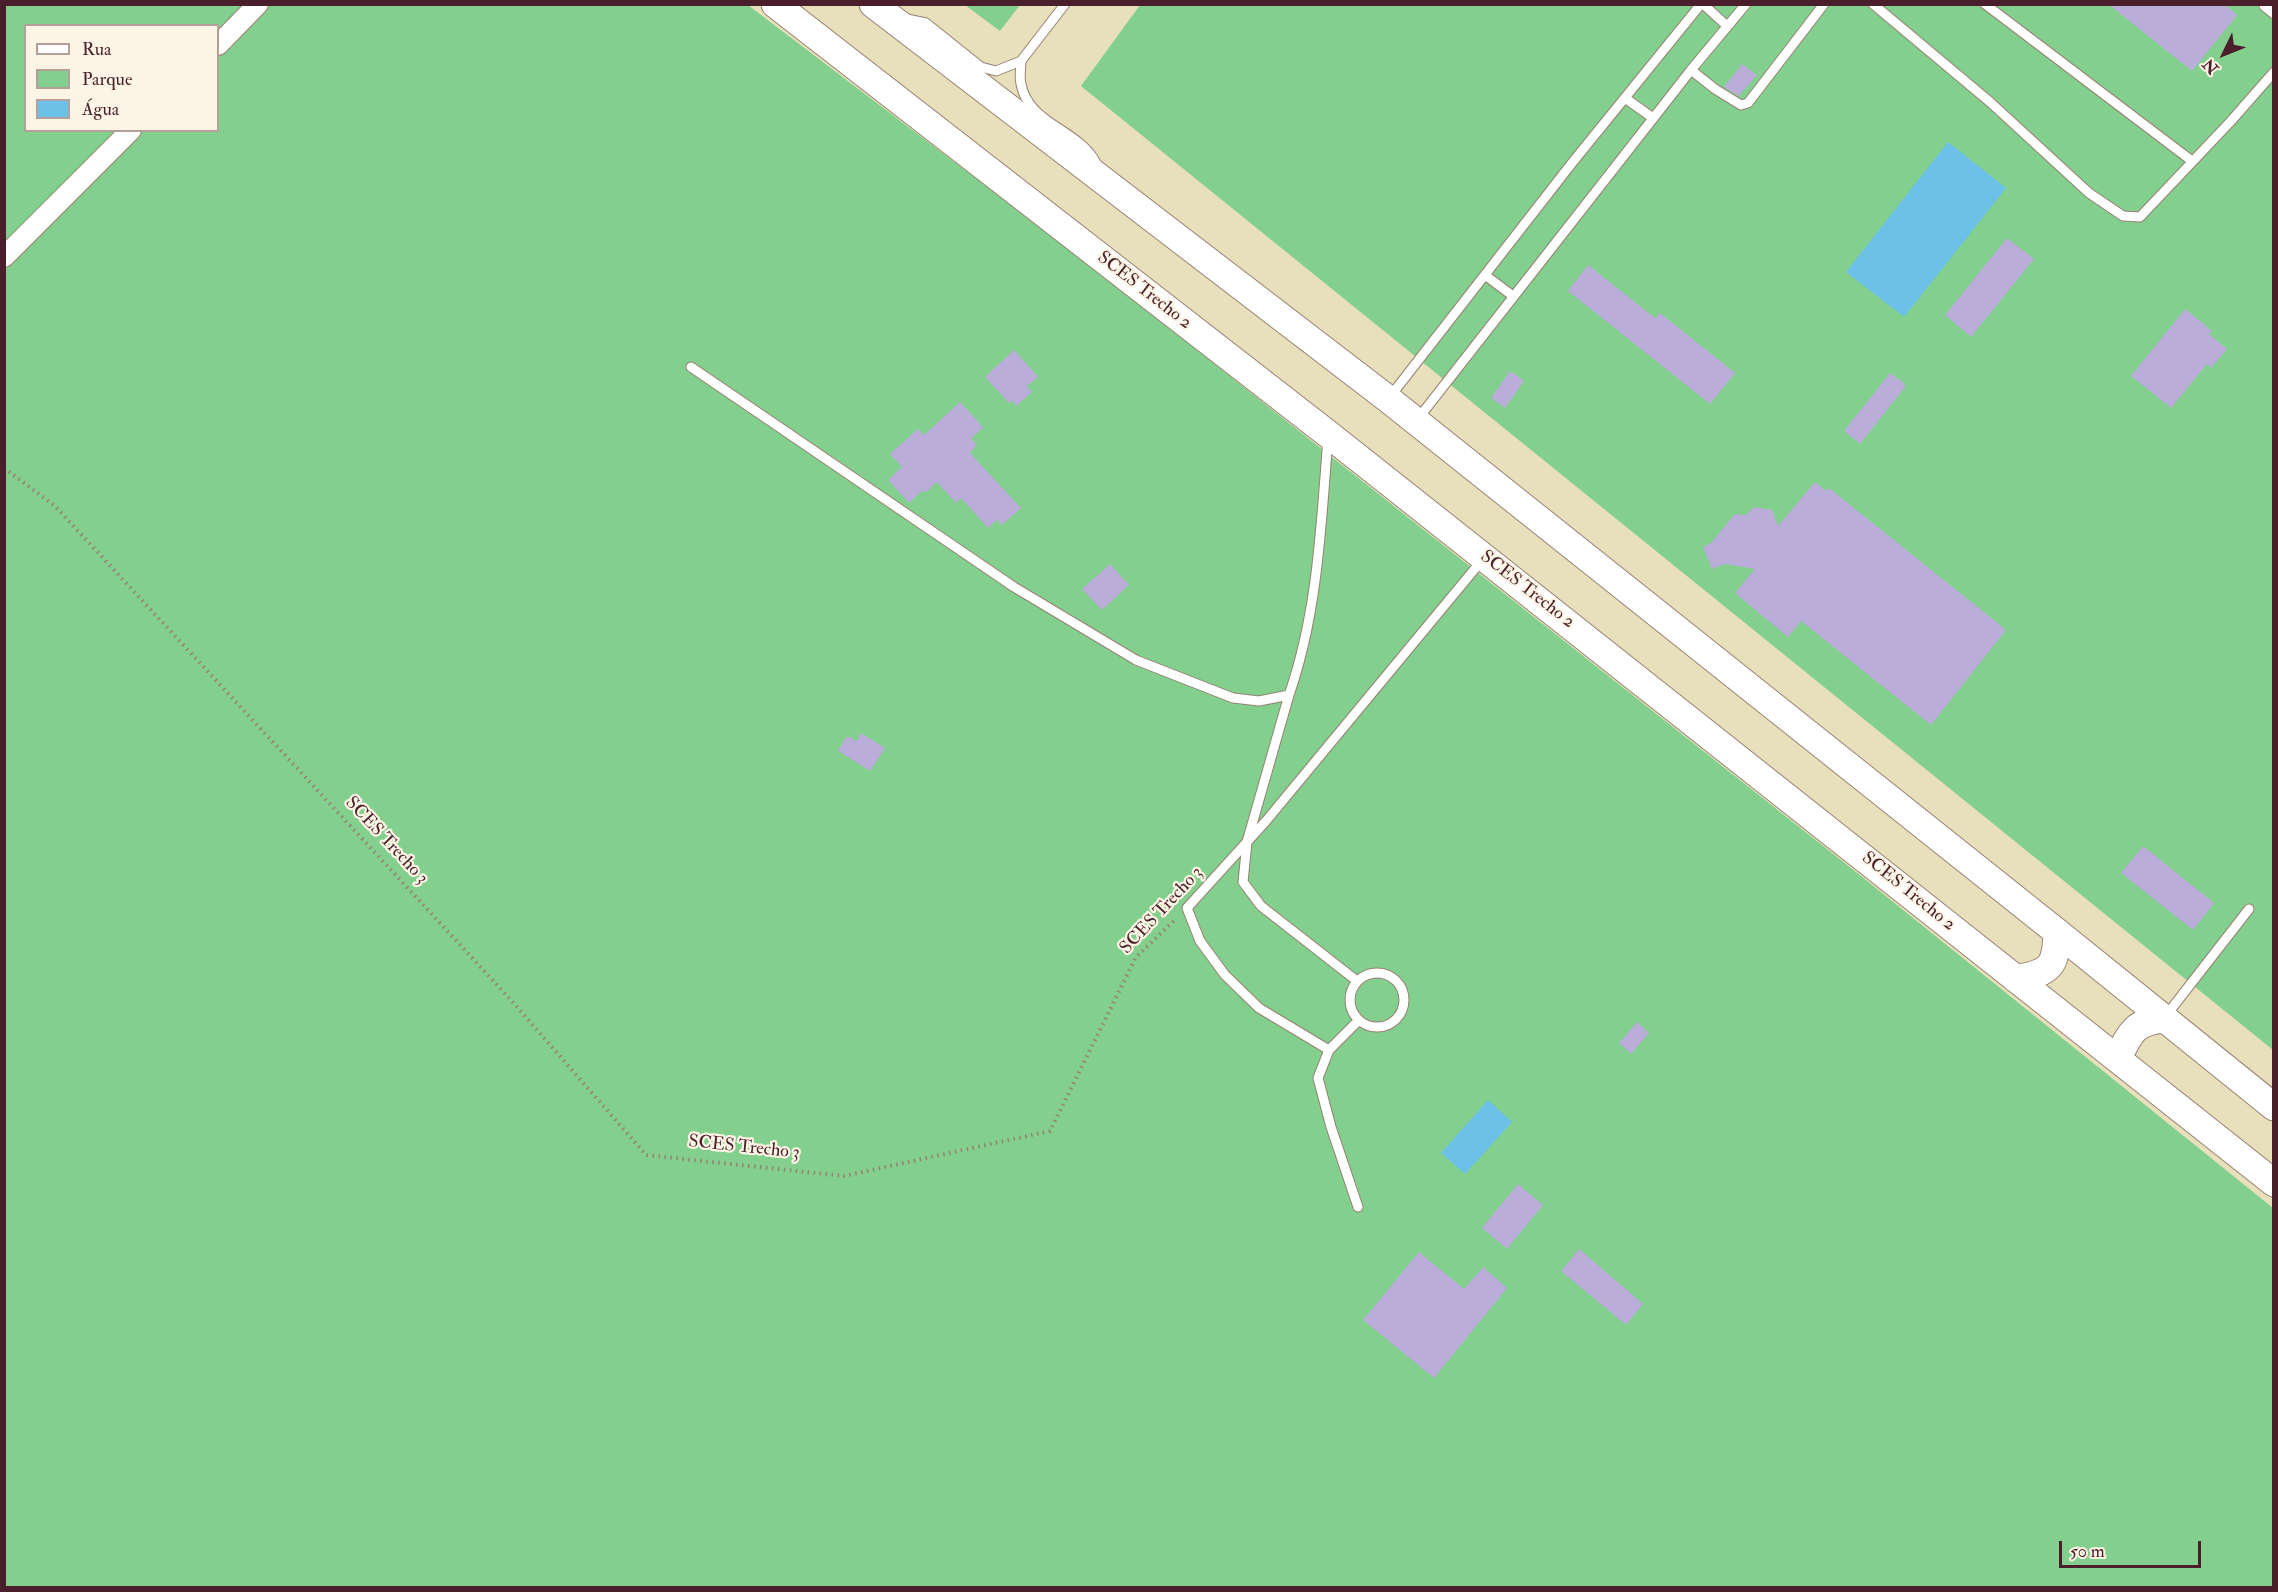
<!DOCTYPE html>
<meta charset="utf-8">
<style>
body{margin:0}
#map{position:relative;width:2278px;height:1592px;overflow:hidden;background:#e7e0bb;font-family:"IM FELL Double Pica",serif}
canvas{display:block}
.frame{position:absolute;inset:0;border:6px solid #4a1f2b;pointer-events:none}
.legend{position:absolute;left:24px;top:24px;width:195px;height:108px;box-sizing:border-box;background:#fcf5e5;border:2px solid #b59f9b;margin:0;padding:8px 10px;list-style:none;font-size:18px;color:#4a1f2b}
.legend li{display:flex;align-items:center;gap:12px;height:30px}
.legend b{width:30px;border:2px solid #b59f9b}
.north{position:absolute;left:2194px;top:24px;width:60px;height:60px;-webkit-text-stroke:4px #fcf5e5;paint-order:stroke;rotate:227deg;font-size:16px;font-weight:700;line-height:24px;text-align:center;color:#4a1f2b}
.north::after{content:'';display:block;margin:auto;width:21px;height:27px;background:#4a1f2b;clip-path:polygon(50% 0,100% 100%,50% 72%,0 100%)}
.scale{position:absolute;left:2059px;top:1541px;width:142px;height:27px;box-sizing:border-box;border:3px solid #4a1f2b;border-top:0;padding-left:8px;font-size:18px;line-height:21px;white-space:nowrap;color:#4a1f2b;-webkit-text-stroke:4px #fcf5e5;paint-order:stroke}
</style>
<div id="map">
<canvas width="2278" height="1592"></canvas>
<div class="frame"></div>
<ul class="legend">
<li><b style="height:8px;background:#fff"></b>Rua</li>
<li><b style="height:16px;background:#82cf8e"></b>Parque</li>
<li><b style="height:16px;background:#6cc1e9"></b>Água</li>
</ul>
<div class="north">N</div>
<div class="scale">50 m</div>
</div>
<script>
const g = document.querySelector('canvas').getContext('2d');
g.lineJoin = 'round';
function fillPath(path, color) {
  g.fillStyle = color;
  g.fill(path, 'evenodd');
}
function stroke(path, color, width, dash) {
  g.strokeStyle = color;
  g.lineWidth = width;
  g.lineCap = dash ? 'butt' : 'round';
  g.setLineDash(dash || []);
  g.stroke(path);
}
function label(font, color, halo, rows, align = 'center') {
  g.font = font + ' "IM FELL Double Pica",serif';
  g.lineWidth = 4.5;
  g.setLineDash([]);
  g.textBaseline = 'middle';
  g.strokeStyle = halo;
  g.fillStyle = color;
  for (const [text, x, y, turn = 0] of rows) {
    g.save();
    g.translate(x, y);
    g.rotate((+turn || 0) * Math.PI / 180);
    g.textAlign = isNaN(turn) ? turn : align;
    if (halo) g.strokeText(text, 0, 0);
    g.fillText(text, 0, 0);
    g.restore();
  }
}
const green = new Path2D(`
 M4,5H748L1083,260L1856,872L2273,1208V1587H5ZM26,26H218V130H26Z
 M965,5H1020L1000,31Z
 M1140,5H2273V1050L1081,86Z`);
const water = new Path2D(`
 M1948,142L2006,188L1904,317L1846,272Z
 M1488,1100L1512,1122L1465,1174L1441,1153Z`);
const building = new Path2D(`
 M2108,4H2224L2237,15L2192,71Z
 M1742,64L1757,75L1739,96L1724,87Z
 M2007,238L2034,259L1971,337L1945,315Z
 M1588,265L1655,318L1660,313L1735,373L1710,404L1568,291Z
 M2185,309L2212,331L2209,334L2227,349L2211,368L2207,364L2171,408L2131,376Z
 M1014,350L1038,377L1027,386L1032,392L1016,406L1012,401L1009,403L985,377Z
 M1510,371L1524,381L1505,408L1491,398Z
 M1890,373L1905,384V387L1860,444L1844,431Z
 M960,402L983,427L971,439L977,445L970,453L1021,508L1002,525L997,520L988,528L961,498L956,503L937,482L925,493L923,490L909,503L888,480L902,467L890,454L918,429L924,435Z
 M1815,482L1826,491L1829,488L2006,630L1931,725L1801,621L1788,637L1735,593L1755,569L1725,564L1712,569L1703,547L1711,543L1735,514L1746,515L1754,507L1772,510L1778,526Z
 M1110,564L1129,585L1102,610L1082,589Z
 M861,733L885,748L870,771L838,751L847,736L857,741Z
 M2143,846L2214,903L2193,930L2121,873Z
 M1637,1022L1649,1033L1631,1054L1619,1043Z
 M1518,1184L1543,1205L1507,1249L1482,1228Z
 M1579,1249L1643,1304L1626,1325L1561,1271Z
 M1419,1252L1464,1289L1483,1267L1507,1288L1434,1378L1363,1320Z`);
const path = new Path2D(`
 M4,468L55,506L511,1000L646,1155L844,1176L1050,1131L1136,957L1177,918`);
const lane = new Path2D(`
 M1703,4L1726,25
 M1873,4L1990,102L2089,193L2123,216L2140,217L2231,121L2274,72
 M1985,4L2192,161
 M2264,6L2274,14
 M907,19L926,23L981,67L996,71L1021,61L1065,4
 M1021,61C1021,68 1019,77 1021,84C1028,124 1080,130 1096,163
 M1691,70L1715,89L1741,105L1748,103L1824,4
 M1625,98L1653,118
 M1485,275L1513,296
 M691,367L1014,587L1136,660L1233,698L1259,701L1289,695C1318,612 1321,524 1328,438
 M1389,398L1572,163L1701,4
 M1417,420L1691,70L1746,4
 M1289,695L1247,842L1243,882L1261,906L1357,981
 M1350 1000a27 27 0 1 1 54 0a27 27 0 1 1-54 0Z
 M2165,1017L2249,909
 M1329,1050L1259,1008L1225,975L1200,941L1187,908L1266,821L1483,559
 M1358,1207L1331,1127L1318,1078L1329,1050L1359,1020`);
const street = new Path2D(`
 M218,45L258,4
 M4,257L131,130`);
const secondary = new Path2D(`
 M775,4L1328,434L2274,1183
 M873,4L1388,399L2057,932L2274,1107
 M2016,979C2051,972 2056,967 2057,932
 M2118,1058C2130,1033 2134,1022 2163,1019`);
const streetNames = [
 ["SCES Trecho 2",1144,291,38],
 ["SCES Trecho 2",1527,590,38],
 ["SCES Trecho 3",386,841,47],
 ["SCES Trecho 2",1908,892,39],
 ["SCES Trecho 3",1162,911,-47],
 ["SCES Trecho 3",744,1148,6]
];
fillPath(green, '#82cf8e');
fillPath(water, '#6cc1e9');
fillPath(building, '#baadd9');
stroke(lane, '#988073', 11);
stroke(street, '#988073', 22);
stroke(secondary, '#988073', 29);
stroke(path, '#988073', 4, [1.5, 4.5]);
stroke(lane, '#fff', 9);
stroke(street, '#fff', 20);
stroke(secondary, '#fff', 27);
label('18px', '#4a1f2b', '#fcf5e5', streetNames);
</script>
